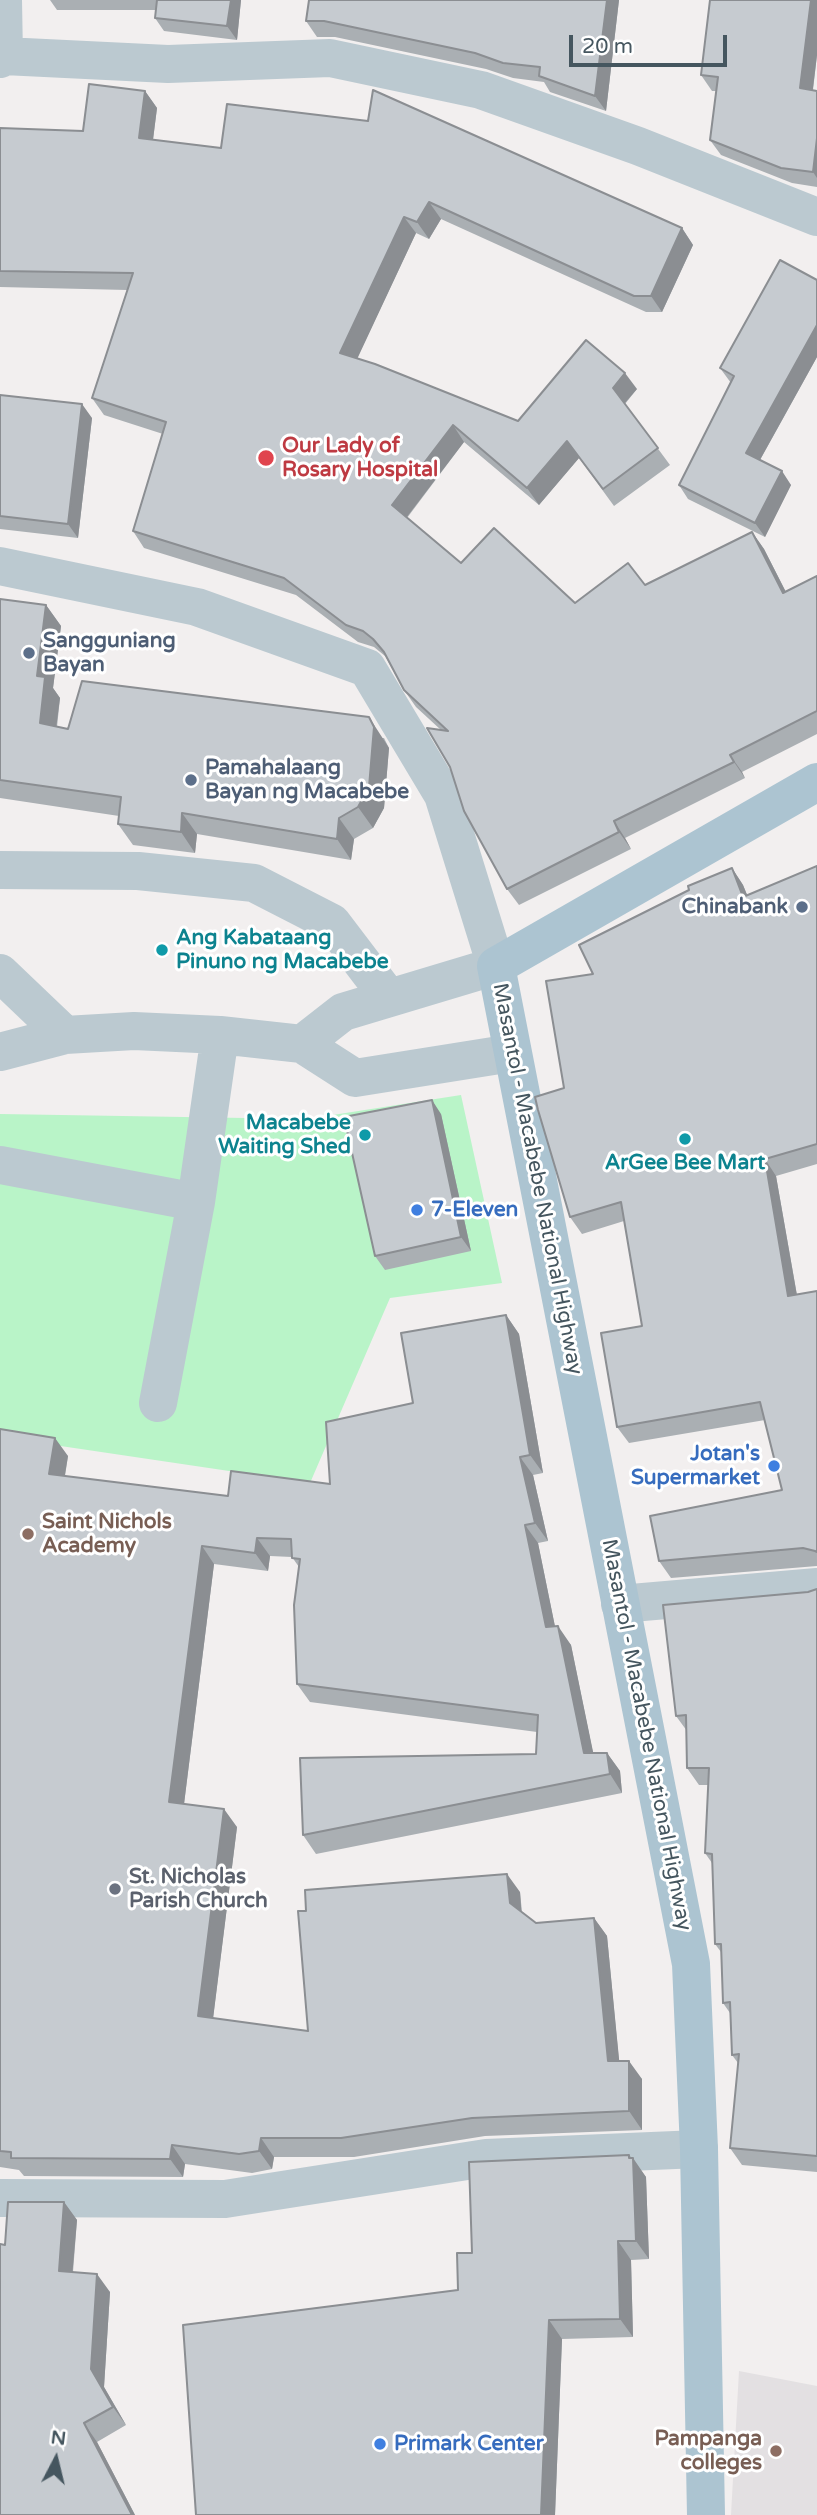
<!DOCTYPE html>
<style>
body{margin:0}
#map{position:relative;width:817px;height:2515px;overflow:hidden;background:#f2efef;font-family:"Varela Round",sans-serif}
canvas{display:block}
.north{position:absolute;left:21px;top:2424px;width:70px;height:70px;-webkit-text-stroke:5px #fff;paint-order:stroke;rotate:7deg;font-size:19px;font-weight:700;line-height:28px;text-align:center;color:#45565f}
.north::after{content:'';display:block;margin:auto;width:24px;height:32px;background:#45565f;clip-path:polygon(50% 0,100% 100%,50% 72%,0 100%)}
.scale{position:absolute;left:569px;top:35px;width:158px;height:32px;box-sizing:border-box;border:4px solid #45565f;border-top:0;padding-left:9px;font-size:21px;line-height:24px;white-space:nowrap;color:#45565f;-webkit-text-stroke:5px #fff;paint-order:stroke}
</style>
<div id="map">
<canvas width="817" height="2515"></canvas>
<div class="north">N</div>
<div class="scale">20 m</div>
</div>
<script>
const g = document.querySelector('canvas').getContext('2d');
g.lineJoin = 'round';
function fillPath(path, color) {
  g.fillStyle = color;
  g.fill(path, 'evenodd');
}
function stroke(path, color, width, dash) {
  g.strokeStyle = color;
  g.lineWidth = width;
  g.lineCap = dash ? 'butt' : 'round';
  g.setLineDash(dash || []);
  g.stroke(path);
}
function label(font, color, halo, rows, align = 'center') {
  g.font = font + ' "Varela Round",sans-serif';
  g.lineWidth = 6;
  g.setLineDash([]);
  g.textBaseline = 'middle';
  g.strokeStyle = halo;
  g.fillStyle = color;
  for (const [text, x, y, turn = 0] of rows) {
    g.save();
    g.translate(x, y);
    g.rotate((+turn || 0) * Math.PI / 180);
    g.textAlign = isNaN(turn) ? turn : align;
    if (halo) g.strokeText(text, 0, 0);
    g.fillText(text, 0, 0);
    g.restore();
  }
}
const education = new Path2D(`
 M739,2371L817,2386V2515H731Z`);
const green = new Path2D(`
 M461,1095L502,1283L390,1298L310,1483L0,1437V1114L307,1119Z`);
const minor = new Path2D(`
 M4,56L168,64L330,58L481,90L638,146L817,217
 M0,59L4,56L3,0
 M0,566L197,607L367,668L443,795L496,966L343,1012L302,1044
 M0,870L138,871L254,883L332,923L389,998
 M0,973L65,1035
 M0,1052L65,1035L134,1031L220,1035L302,1044L355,1078L512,1053
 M0,1165L196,1202L220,1035
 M158,1403L196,1202
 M620,1604L817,1587
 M0,2198L225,2199L486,2158L699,2149`);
const major = new Path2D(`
 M706,2515L699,2149L691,1964L496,966L817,782`);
const wall = new Path2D(`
 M50,0H241L237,40L164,31L155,18L156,10H57Z
 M309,0H619L606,111L550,92L544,82L513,78L486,69L335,37H317L306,21Z
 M817,0V55L813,90L817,91V187L792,183L721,155L710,140L716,91H712L701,75Z
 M145,91L157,108L153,140L682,228L693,245L662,312H646L441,219L429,239L416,233L357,358L518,421L637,389L625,404L670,465L614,506L579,458L539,505L464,442L407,518L461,563L575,603L645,585L752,532L764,549L786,592L817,576V734L742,772L745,778L625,838L631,849L519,905L507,889L441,730L416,707L404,690L385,656L374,647L358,642L296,595L144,548L133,531L163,434L104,415L92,398L127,290L0,287V128L83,131Z
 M817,280V357L760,460L791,485L765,537L688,499L679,485L731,383L720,368Z
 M0,395L92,418L78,538L0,529Z
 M0,599L46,605L61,626L53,688L60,698L57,727L68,729L384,738L389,748L384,808L373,828L354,839L351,860L197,834L195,853L133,845L118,824L119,816L0,798Z
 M817,866V1164L776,1176L797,1295L817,1291V1566L671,1578L659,1561L782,1490L765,1420L629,1443L617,1427L642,1326L624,1221L582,1234L570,1217L564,1088L593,974L732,868L743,885L747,895Z
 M441,1114L471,1251L385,1270L375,1256Z
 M506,1315L519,1334L543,1473L533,1475L548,1541L538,1543L555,1627L571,1645L593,1753H607L620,1771L622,1793L316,1854L303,1835L536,1754L537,1732L310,1702L297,1684L299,1567L292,1557L270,1556L268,1571L214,1564L184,1804L237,1827L213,2018L308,2031L520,1892L522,1912L536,1923L594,1918L607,1936L619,2061L642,2079V2130L485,2136L354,2157H274L272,2169L252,2173L185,2164L183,2177L24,2176L19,2170L0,2167V1429L68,1456L65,1476L228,1496L330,1484L413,1403Z
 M817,1589V2172L742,2165L730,2148L738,2063L732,2055L730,2013L723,2003L721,1952L715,1944L712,1863L705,1853L708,1785H699L687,1768V1731L676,1716L808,1592Z
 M629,2155L646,2177L649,2259L631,2260L633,2337L562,2339L555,2515H196L458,2290L472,2253Z
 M64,2202L77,2220L73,2272L110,2292L104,2387L126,2425L97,2442L135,2515H0L5,2245Z`);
const shadedWall = new Path2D(`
 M231,0H241L237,40L227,26Z
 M607,0H619L606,111L595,96Z
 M811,0H817V55L811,104L800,88Z
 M145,91L157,108L151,155L139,138Z
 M817,138V178L813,172Z
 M429,202L441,219L429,239L417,222Z
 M404,217L416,233L352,370L340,353Z
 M682,228L693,245L662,312L651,296Z
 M817,325V357L756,467L746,453Z
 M625,373L637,389L624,404L613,388Z
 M82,404L92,418L78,538L68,524Z
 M453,425L464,442L403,522L392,505Z
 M567,441L579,458L539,505L527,488Z
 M782,471L791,485L765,537L755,523Z
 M752,532L764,549L795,610L783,593Z
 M46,605L61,626L53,688L60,698L54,744L40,723L37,676Z
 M369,717L389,748L384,808L373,828L358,807Z
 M730,755L742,772L745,778L734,762Z
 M182,813L197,834L195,853L181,832Z
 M339,818L354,839L351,860L337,839Z
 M614,821L625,838L631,849L619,832Z
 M732,868L743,885L755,914L743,897Z
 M432,1100L441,1114L471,1251L461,1237Z
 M765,1159L776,1176L800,1313L788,1296Z
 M506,1315L519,1334L543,1473L530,1455Z
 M55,1438L68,1456L62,1492L49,1474Z
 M520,1457L533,1475L548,1541L535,1523Z
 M525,1525L538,1543L559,1646L546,1627Z
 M257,1538L270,1556L268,1571L255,1553Z
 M202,1546L214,1564L182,1820L169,1802Z
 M558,1626L571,1645L597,1771L584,1753Z
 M607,1753L620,1771L622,1793L610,1774Z
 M224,1809L237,1827L211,2035L198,2016Z
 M507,1874L520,1892L522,1921L510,1903Z
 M594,1918L607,1936L621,2079L608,2061Z
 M629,2061L642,2079V2130L629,2111Z
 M261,2138L274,2157L272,2169L259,2151Z
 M172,2145L185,2164L183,2177L170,2159Z
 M629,2155L633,2160V2158L646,2177L649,2259L636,2241Z
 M64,2202L77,2220L71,2289L59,2271Z
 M618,2241L631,2260L633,2337L620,2319Z
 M97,2274L110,2292L104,2387L126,2425L113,2407L91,2369Z
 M549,2320L562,2339L555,2515H541Z
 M84,2423L97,2442L135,2515H132Z`);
const building = new Path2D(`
 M157,0H231L227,26L155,18Z
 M309,0H607L595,96L539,76L540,67L503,63L475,53L324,21H306Z
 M710,0H811L800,88L817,91V138L813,172L781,168L710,140L718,77L701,75Z
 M89,84L145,91L139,138L221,148L227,104L368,121L373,90L682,228L651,296H634L429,202L417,222L404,217L340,353L375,364L518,421L586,340L625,373L613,388L658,448L603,489L567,441L527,488L453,425L392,505L461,563L494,528L575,603L628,563L645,585L752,532L783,593L817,576V711L730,755L734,762L614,821L619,832L507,889L464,811L450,767L427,728L448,731L404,690L384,652L373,639L363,631L346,625L284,578L133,531L166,422L92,398L133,273L0,271V128L83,131Z
 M780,260L817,280V325L746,453L782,471L755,523L679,485L734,376L720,368Z
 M0,395L82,404L68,524L0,516Z
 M0,599L46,605L37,676L45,677L40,723L68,729L82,681L369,717L374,727L369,787L358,807L339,818L337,839L182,813L181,832L118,824L121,797L0,780Z
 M817,866V1144L765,1159L788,1296L817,1291V1552L815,1551L803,1548L659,1561L650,1516L782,1490L760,1402L617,1427L601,1333L642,1326L621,1202L570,1217L538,1110L535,1097L564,1088L546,981L593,974L579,945L689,890L688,886L732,868L743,897Z
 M432,1100L461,1237L375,1256L344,1117Z
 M506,1315L530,1455L520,1457L535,1523L525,1525L546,1627L558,1626L584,1753H607L610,1774L303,1835L300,1758L536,1754L538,1715L297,1684L294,1605L300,1559L292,1558L291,1539L257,1538L255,1553L202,1546L169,1802L224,1809L198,2016L308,2031L298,1911H306L305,1890L507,1874L510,1903L536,1923L594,1918L608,2061H629V2111L472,2118L341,2138H261L259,2151L239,2154L172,2145L170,2159L11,2158V2152L0,2151V1429L55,1438L49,1474L228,1496L231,1471L330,1484L326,1422L413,1403L401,1333Z
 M817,1589V2156L730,2148L739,2054L732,2055L730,2002L723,2003L721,1944H715L712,1854L705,1853L709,1768H687L686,1715L676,1716L663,1605L808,1592Z
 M629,2155V2158H633L636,2241H618L620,2319L549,2320L541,2515H196L183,2325L458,2290L457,2253H472L469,2162Z
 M8,2202H64L59,2271L97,2274L91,2369L113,2407L84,2423L132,2515H0V2244L5,2245Z`);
const markers = [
 [266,458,9,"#e0444e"],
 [29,653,7,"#5c6f8a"],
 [191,780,7,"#5c6f8a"],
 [802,907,7,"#5c6f8a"],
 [162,950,7,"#0f9aa8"],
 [365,1135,7,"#0f9aa8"],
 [685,1139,7,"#0f9aa8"],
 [417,1210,7,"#3f7fe0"],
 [774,1466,7,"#3f7fe0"],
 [28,1534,7,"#8d6e63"],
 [115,1889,7,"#6b7280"],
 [380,2444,7,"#3f7fe0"],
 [776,2451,7,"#8d6e63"]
];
const healthNames = [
 ["Our Lady of",282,446],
 ["Rosary Hospital",282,470]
];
const serviceNames = [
 ["Sangguniang",43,641],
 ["Bayan",43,665],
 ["Pamahalaang",205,768],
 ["Bayan ng Macabebe",205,792],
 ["Chinabank",788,907,"right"]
];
const cultureNames = [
 ["Ang Kabataang",176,938],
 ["Pinuno ng Macabebe",176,962],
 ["Macabebe",351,1123,"right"],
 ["Waiting Shed",351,1147,"right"],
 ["ArGee Bee Mart",685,1163,"center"]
];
const streetNames = [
 ["Masantol - Macabebe National Highway",537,1179,79],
 ["Masantol - Macabebe National Highway",646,1735,79]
];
const shopNames = [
 ["7-Eleven",431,1210],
 ["Jotan's",760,1454,"right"],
 ["Supermarket",760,1478,"right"],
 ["Primark Center",394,2444]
];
const educationNames = [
 ["Saint Nichols",42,1522],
 ["Academy",42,1546],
 ["Pampanga",762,2439,"right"],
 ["colleges",762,2463,"right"]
];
const worshipNames = [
 ["St. Nicholas",129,1877],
 ["Parish Church",129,1901]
];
fillPath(education, '#e3e0e2');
fillPath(green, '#b9f4c8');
stroke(minor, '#bbc9d0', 38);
stroke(major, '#acc4d1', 38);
fillPath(wall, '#aaafb3');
fillPath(shadedWall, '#8b8e92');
fillPath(building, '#c6cbd0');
stroke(building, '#8b8e92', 2);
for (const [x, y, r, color] of markers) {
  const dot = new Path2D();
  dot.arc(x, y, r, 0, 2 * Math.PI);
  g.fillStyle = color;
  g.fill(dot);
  stroke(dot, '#fff', 2.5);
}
label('bold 21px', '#be3a42', '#fff', healthNames, 'left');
label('bold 21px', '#4e5e75', '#fff', serviceNames, 'left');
label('bold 21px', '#0d838f', '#fff', cultureNames, 'left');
label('21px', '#45565f', '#fff', streetNames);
label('bold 21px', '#366cbe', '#fff', shopNames, 'left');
label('bold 21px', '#785e54', '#fff', educationNames, 'left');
label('bold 21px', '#5b616d', '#fff', worshipNames, 'left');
</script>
